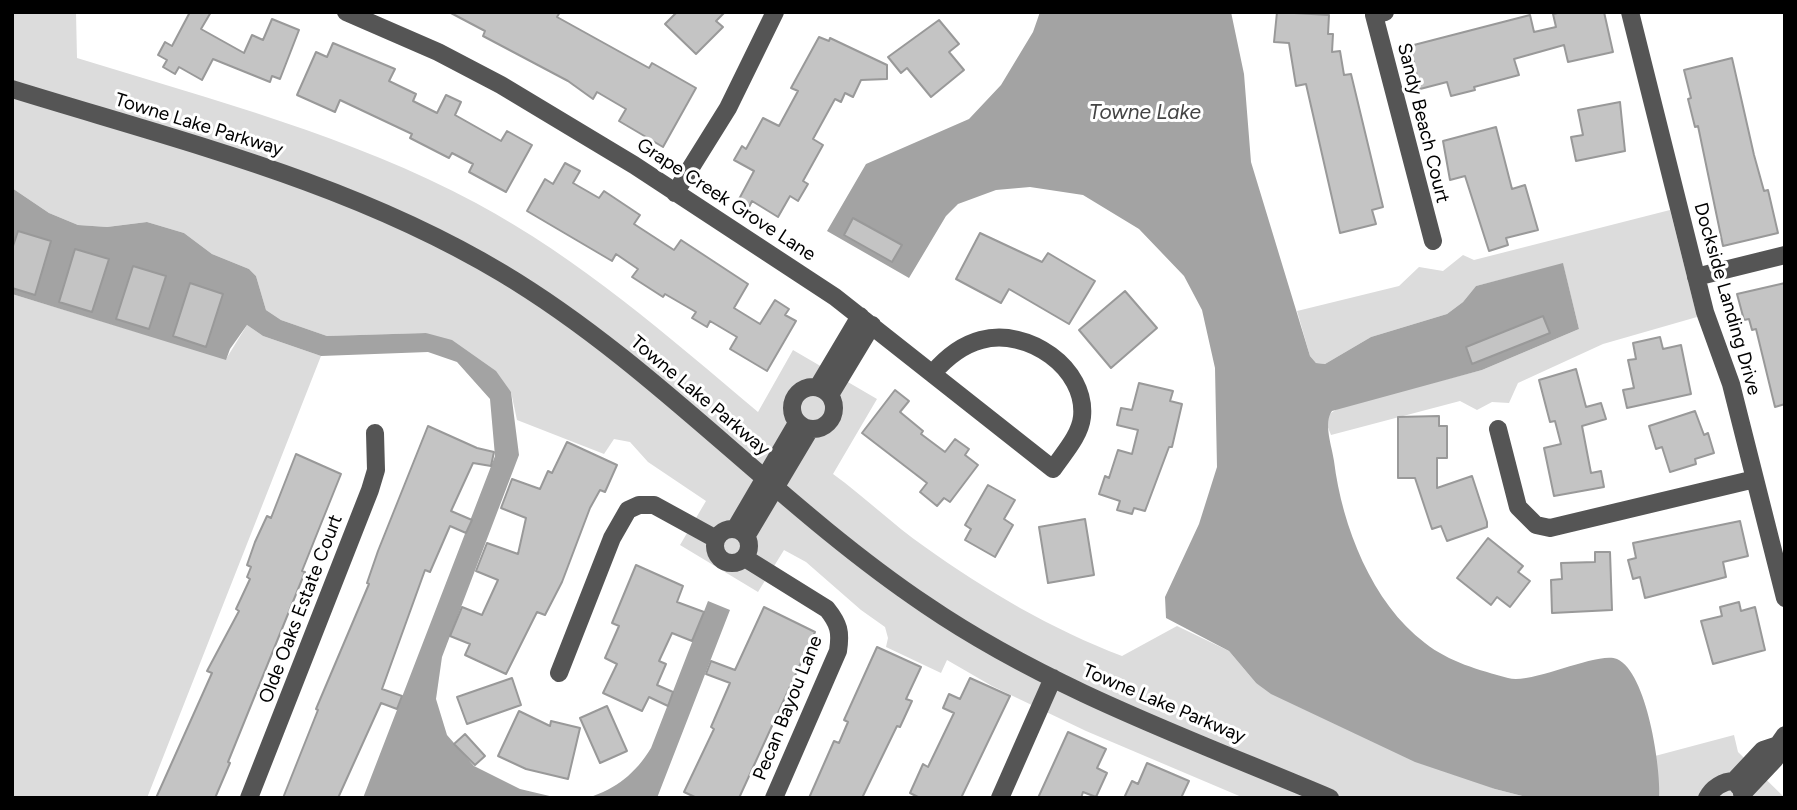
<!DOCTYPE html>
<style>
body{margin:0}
#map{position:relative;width:1797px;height:810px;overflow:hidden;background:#fff;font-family:Figtree,sans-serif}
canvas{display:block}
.frame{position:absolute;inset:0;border:14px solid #000;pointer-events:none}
</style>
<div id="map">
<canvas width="1797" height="810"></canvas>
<div class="frame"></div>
</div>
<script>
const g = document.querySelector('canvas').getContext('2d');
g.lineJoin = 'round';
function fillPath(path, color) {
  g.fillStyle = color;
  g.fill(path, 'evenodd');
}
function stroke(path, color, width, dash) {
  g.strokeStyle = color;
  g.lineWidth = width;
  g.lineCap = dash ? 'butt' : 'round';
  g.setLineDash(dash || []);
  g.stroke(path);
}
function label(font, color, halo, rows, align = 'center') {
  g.font = font + ' Figtree,sans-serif';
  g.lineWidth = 6;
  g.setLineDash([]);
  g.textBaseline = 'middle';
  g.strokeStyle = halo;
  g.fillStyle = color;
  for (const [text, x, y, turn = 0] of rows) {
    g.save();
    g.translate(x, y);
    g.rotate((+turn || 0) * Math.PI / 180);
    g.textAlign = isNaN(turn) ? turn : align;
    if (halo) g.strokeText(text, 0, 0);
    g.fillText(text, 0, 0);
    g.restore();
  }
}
const green = new Path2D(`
 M12,12H76L77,58C213,100 351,136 476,203C580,259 668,336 758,412L793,350L877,399L833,474C865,497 892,524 925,547C985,590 1053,630 1122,656L1177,626L1229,651L1256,683L1495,789L1530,798H1244L1086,731L992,686L947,660L941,673L886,647L888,638L885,627L861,610L806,562L784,550L758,592L680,545L706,501L648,462L630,442L614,439L604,454L517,420L511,392L426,333L327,336L281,320L266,310L256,276L249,269L212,254L184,233L147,222L107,227L78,225L49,213L12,188Z
 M1670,210L1697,317L1603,344L1518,383L1509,403L1492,402L1477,410L1460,401L1331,435L1327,425L1328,415L1340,407L1482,370L1579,329L1563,264L1476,286L1463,302L1447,314L1371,337L1325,364L1316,363L1310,356L1297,311L1399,286L1419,267L1443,271L1463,255L1474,260Z
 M12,294L226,359L247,325L263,336L321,356L147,798H12Z
 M1734,735L1738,752L1785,798H1659L1655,756Z`);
const water = new Path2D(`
 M1040,12H1231L1244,74L1251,162L1310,356L1316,363L1325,364L1371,337L1447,314L1463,302L1476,286L1563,263L1579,329L1482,370L1332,411C1323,423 1332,446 1334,461C1342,526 1372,603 1425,643C1449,662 1479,670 1508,678C1532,685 1597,651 1617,659C1647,672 1661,769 1659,798H1530L1495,789L1415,762L1271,694L1256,683L1229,651L1166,618L1165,597L1199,524L1217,467L1215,368L1202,310L1184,276L1139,229L1083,195L1030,187L996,190L958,204L946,216L909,278L827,231L866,164L969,119L1001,85L1033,32Z
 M12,188L49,213L78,225L107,227L147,222L184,233L212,254L249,269L256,276L266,310L281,320L327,336L426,333L452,340L496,371L511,392L519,455L442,657L436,699L447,735L474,766L520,789L558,798H363L495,456L490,399L457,362L428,352L321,356L263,336L247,325L230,349L226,360L12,294Z
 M708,601L730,610L657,798H588C617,788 635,774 651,748Z`);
const building = new Path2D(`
 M190,12H211L201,29L244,53L252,35L263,40L272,19L299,30L280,79L272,76L270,82L213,59L202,80L179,67L175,74L163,67L167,60L158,55L165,42L172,46Z
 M449,12H560L557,17L649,68L652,63L696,88L663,147L619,121L626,109L597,92L593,99L568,81L483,36L485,31Z
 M677,12H725L716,21L723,27L696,54L665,24Z
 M1277,12L1329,15L1328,34H1333L1332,52L1340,51L1344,75L1351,74L1383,207L1372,210L1376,224L1340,233L1306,84L1296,86L1289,43L1274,42Z
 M1562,12H1604L1613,52L1568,62L1564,45L1514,59L1519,75L1474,87L1475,90L1451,96L1447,82L1420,89L1410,46L1530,15L1534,32L1556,27L1553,14Z
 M939,20L959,44L949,52L964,70L931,97L907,68L901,73L888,57Z
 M819,37L829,41L830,38L887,65V79L861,80L853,97L845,93L841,102L835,99L813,139L823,145L803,181L808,184L798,201L790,196L778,217L752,201L749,207L738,201L754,171L734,160L742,146L746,149L763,118L779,126L798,91L791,88Z
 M333,43L395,69L389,81L416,94L413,101L437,113L446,95L461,102L455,115L501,141L507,131L532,145L506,192L469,172L473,164L452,153L449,158L410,138L412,134L340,100L335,112L297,95L316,52L327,57Z
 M1732,58L1754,155L1764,191L1768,190L1778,233L1723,246L1698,126L1695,127L1688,99L1691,98L1684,70Z
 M1620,102L1625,151L1576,161L1571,137L1583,135L1578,110Z
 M1496,127L1512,189L1525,185L1538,230L1506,238L1508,245L1489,251L1465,176L1450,180L1443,141Z
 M565,163L580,171L573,183L599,198L604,191L640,215L634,224L674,250L681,240L748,284L734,308L760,324L775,300L789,309L785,315L796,321L767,371L730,349L737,337L710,321L707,327L692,318L696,312L665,294L663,297L632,277L638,269L616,254L612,261L527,211L545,179L553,184Z
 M853,218L902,245L892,262L844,235Z
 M18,231L51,241L35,295L12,288V249Z
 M980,233L1042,262L1048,253L1095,281L1069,324L1009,289L1001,303L956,279Z
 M75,249L109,259L92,312L59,302Z
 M133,266L166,276L149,329L116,319Z
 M190,283L223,294L206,347L173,336Z
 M1785,283V404L1775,407L1756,329L1752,330L1749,319L1744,320L1737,294Z
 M1125,291L1157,328L1111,368L1079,330Z
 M1543,316L1550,333L1472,364L1466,347Z
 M1660,337L1663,349L1681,345L1691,394L1627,408L1623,390L1634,388L1628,360L1636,359L1633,343Z
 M1576,369L1586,407L1601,403L1606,419L1582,426L1591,473L1601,471L1604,487L1554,496L1544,448L1561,444L1555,421L1550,422L1539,380Z
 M1139,383L1173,391L1170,401L1182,404L1172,447H1169L1145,511L1134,508L1132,514L1117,510L1120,501L1099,494L1105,476L1109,478L1118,450L1132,454L1138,430L1117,425L1121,408L1132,410Z
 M895,390L909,401L900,412L923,431L921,434L945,452L955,439L969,449L965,455L978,465L950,502L944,498L937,506L920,492L927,483L862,433Z
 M1695,411L1704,435L1708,433L1714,453L1695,459L1696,464L1670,472L1662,447L1656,449L1649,426Z
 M1439,416V426H1447V458H1437V488L1472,476L1487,522V527L1447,541L1441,526L1432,529L1415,478H1398V417Z
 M428,426L477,448L494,452L491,466L473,463L451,511L472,520L466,533L450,526L430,572L425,570L382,689L402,696L397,709L381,703L338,798H283L318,710L316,709L369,584L367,583L378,551Z
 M567,442L617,465L605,492L600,490L590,508L562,582L545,615L537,612L506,674L465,655L470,644L450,636L462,607L482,615L498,580L476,571L487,543L518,554L526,518L501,508L512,479L540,489L548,471L552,473Z
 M296,454L341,474L302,571L305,572L228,762L230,763L215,798H156L212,673L207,671L239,611L236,609L250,579L247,577L251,567L247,565L255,542L267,516L271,518Z
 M988,485L1015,500L1004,519L1013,525L995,557L965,540L971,529L965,525Z
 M1085,519L1094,575L1048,583L1039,527Z
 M1740,521L1748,556L1723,562L1726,577L1645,598L1640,577L1633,579L1628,560L1636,558L1633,543Z
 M1488,538L1523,566L1518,572L1530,581L1510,607L1497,597L1491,605L1457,578Z
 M1595,552H1610L1612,610L1552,613L1551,580L1562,579L1561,563L1595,562Z
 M636,565L683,586L677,602L704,612L692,641L672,633L659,661L666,664L657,685L673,692L668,706L649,697L642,711L603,693L617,664L605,658L619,626L612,623Z
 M1739,602L1741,611L1755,607L1765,650L1713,664L1701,621L1722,616L1720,607Z
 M764,607L815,632L739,798H697L684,792L714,729L711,727L730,683L706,674L711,661L735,670Z
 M877,647L921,667L906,699L912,701L900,727L897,726L862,798H809L834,741L839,743L848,722L844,720Z
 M512,678L521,705L467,724L457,697Z
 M970,678L1010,696L961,798H920L910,793L923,764L928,767L954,713L943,708L949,694L960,699Z
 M607,706L627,751L600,763L580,718Z
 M519,711L550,726L551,721L580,728L568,779L526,769L498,756Z
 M1068,732L1106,749L1097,768L1107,773L1096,797L1083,792L1081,798H1038Z
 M465,734L485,756L475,765L454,744Z
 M1147,763L1189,781L1181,798H1124L1132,781L1138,784Z`);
const minor = new Path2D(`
 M346,12L438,52L501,85L634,165L835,297L1053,469C1063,454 1080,436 1082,417C1087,368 1027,327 981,340C962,345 945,359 933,373
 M1385,12L1374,15L1433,241
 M1630,12L1705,312L1731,384L1785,598
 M12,89C180,141 350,182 502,273C656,365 777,505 926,605C1049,689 1193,740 1330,798
 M675,193L728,108L775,12
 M1696,277L1785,255
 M819,385L860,316
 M792 408a21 21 0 1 1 42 0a21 21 0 1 1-42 0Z
 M831,393L872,325
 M1498,429L1518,507L1536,525L1550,528L1755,479
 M735,529L797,423
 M715 546a17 17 0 1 1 34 0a17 17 0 1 1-34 0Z
 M747,535L809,431
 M745,558L827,609C839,624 841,632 838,651L774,798
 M559,673L612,538L628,510L639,505H654L716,539
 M1734,781L1763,750L1778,745
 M1742,794L1775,759L1778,745L1785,735
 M249,798L370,490L376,470L375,433
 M1000,798L1053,678
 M1707,798C1712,788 1723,781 1734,781L1740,788`);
const streetNames = [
 ["Sandy Beach Court",1423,123,76],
 ["Towne Lake Parkway",199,125,17],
 ["Grape Creek Grove Lane",726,200,33],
 ["Dockside Landing Drive",1727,299,74],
 ["Towne Lake Parkway",700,396,40],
 ["Olde Oaks Estate Court",301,609,-69],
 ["Towne Lake Parkway",1164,704,23],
 ["Pecan Bayou Lane",788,708,-68]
];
const waterNames = [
 ["Towne Lake",1145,113]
];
fillPath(green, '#dcdcdc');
fillPath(water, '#a3a3a3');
fillPath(building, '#c4c4c4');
stroke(building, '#999', 2);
stroke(minor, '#555', 18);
label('19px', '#000', '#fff', streetNames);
label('italic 21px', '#444', '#fff', waterNames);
</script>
